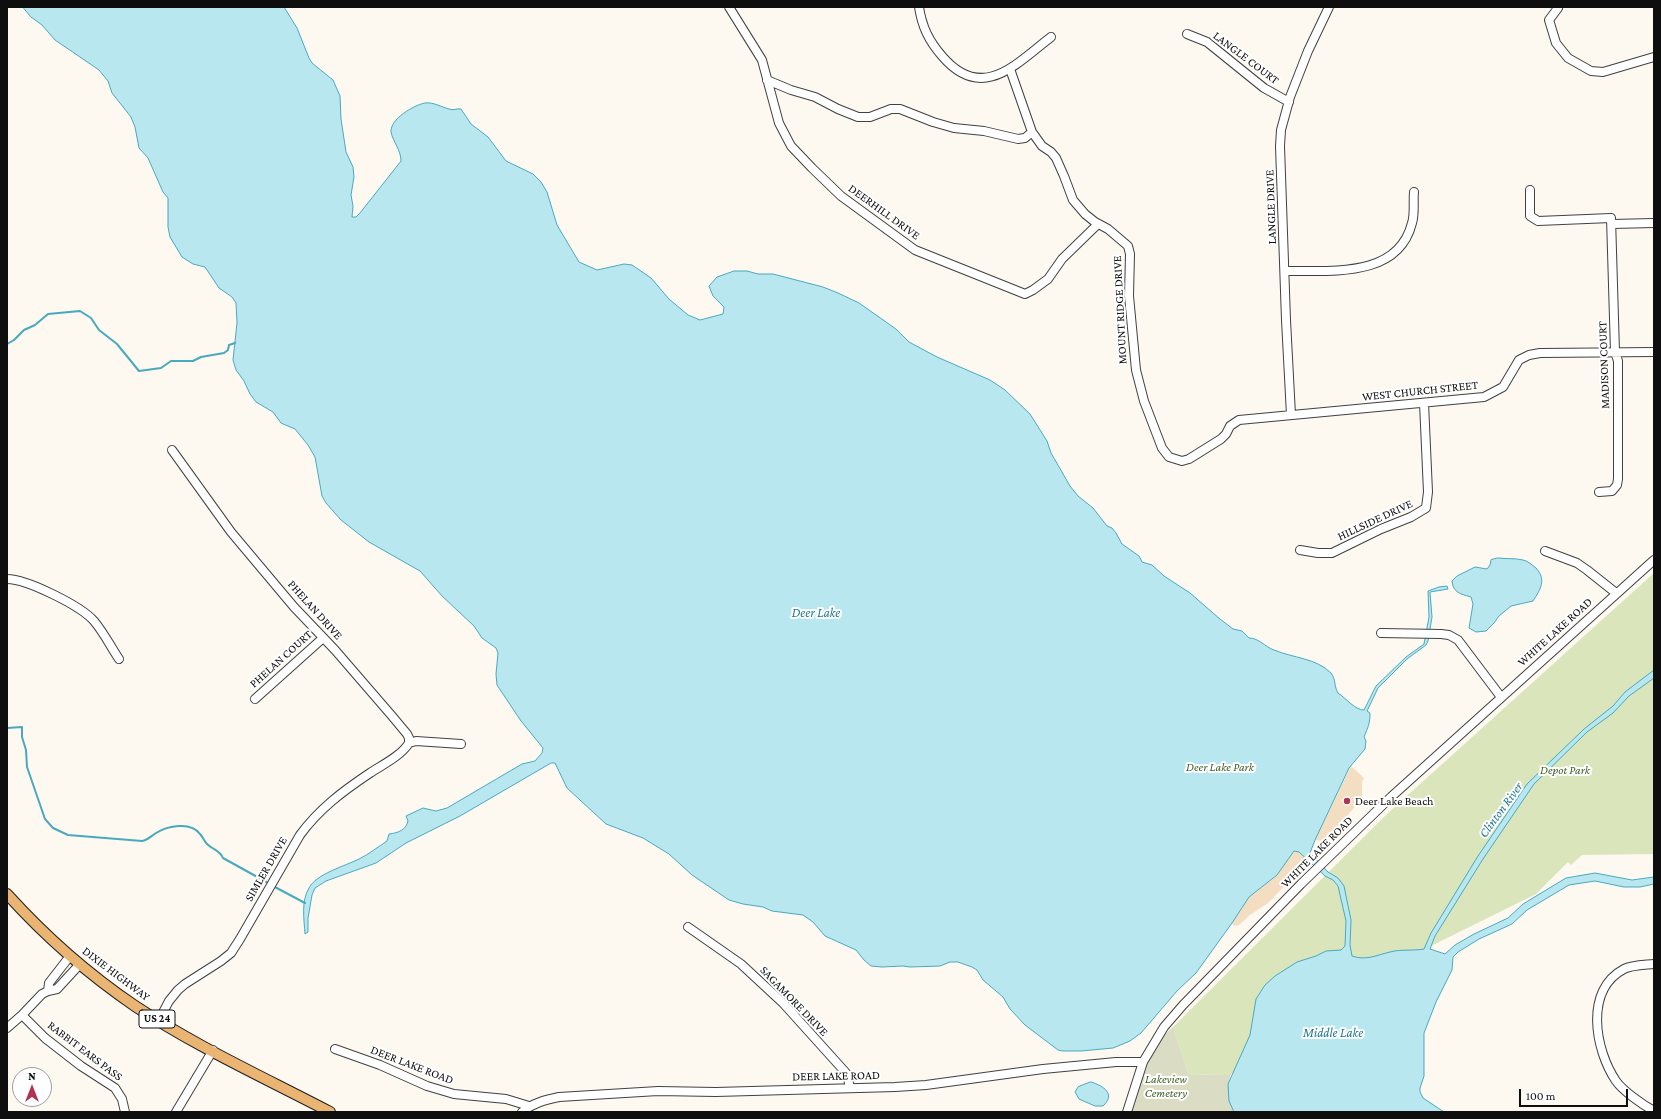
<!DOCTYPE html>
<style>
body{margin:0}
#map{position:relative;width:1661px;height:1119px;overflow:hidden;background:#fdf8f0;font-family:"Crimson Pro",serif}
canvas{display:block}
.frame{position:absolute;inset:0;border:8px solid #0e0e0e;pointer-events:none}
.north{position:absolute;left:12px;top:1067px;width:40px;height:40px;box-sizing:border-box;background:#fff;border:1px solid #9f9f9f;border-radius:50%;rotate:0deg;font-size:11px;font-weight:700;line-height:16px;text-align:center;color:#0e0e0e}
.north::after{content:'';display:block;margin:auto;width:14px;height:18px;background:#af3454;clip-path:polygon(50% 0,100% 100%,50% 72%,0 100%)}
.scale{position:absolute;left:1519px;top:1089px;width:109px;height:18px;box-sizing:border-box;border:2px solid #0e0e0e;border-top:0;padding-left:5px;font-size:12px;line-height:14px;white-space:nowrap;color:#0e0e0e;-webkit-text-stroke:3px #fff;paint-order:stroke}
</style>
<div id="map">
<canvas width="1661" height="1119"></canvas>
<div class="frame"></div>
<div class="north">N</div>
<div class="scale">100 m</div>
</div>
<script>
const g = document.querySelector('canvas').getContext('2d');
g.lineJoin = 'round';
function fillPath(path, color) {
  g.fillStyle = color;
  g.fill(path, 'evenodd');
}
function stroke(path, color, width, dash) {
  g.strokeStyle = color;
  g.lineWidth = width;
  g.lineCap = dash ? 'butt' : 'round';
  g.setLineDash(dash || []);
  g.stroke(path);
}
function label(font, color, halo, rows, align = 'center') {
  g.font = font + ' "Crimson Pro",serif';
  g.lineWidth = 4;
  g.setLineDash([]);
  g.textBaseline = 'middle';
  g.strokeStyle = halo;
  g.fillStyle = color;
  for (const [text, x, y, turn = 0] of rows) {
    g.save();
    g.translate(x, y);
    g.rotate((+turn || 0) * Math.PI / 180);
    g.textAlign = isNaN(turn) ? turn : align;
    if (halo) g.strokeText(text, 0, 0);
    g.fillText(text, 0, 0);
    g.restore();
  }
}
const green = new Path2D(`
 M1654,573V854L1582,855L1571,865L1568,862L1536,894L1433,945L1231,1074L1189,1075L1173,1027L1389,812Z`);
const sand = new Path2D(`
 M1351,766L1364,778L1362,782V798C1349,813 1338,830 1322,841L1315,840Z
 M1294,851L1299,852L1306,858L1303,867L1268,903L1250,915L1239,925L1234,926L1232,923L1249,897L1277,875Z`);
const cemetery = new Path2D(`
 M1173,1027L1189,1075L1231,1074C1226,1088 1229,1099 1234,1112H1131C1139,1082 1148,1047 1173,1027Z`);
const water = new Path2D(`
 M23,7H284L297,28L309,58L312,63L333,80L340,96L341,119L346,152L353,167L354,177L351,195L353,206L352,217H356L360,213L401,161C401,150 393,142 391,132C390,119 414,105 425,103C434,102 441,107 449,109C453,111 457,108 461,109L471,124L488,137L506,161L533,174L541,182L547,192L557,225L579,262L597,270L624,264L632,265L651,278L669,299L688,315L700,320L723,314L724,307L713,296L709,286L717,277L734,271H747L758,274H773L823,287L838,293L859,303L896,329L909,342L937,357L990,380L1005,390L1030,414L1047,441L1051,453L1070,486L1078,496L1093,508L1107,526L1112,528L1116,533L1122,544L1139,556L1142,562L1152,565L1164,576L1190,593L1220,619L1233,629L1242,631L1249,638C1259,638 1265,647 1274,650C1293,658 1316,658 1331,673C1336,679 1334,687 1338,693C1347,699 1355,710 1364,710L1376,686L1406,657L1424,644L1429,617L1428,591L1439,587L1447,586L1448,589L1430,592L1432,617L1428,641L1426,645L1407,659L1378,688L1367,711L1370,713C1370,724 1368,727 1364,737L1366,741L1365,749L1349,768L1315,840L1310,853L1328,872L1338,878L1344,886L1351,920L1350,945L1352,956C1366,961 1377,955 1390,952C1401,949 1413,951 1424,949L1431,933L1478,856L1527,784L1584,729L1613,706L1625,692L1654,670V678L1629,696L1613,713L1587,732L1534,784L1483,859L1435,936L1430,949L1445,954L1455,945L1474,934L1508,918L1523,904L1566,878L1595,873L1632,880L1654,877V884L1640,887H1624L1595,881L1569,885L1527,910L1512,924L1479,939L1458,952L1453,957L1452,970L1436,1002L1424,1033V1076L1420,1088V1092L1423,1098L1444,1112H1234L1229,1101L1228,1084L1250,1035L1256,999L1265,985L1275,976L1297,962L1316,956L1326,951L1341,950L1345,946L1346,921L1338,886L1333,880L1325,876L1299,852L1294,851L1277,875L1249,897L1232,923L1196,973L1177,991L1141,1033L1130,1041L1113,1048L1081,1051H1063L1058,1050L1025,1025L1010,1009L1003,997L983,980L977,970L972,967L958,962H950L940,966L910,967L903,966L882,967L871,966L864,960L856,950L825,936L813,922L803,915L772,911L763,907L743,904L729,900L692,875L669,854L643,838L606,824L567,788L555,763H551L460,816L406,843L376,863L326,881L315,888L312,895L308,918V932L305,934C304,919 301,901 309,888C316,874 345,866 359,859C369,854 378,847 387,841L389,834C398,833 406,830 408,821L406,816L423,808L436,811L447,808L522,764L535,761L542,753L543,748L521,721L497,685L496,674L498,653L496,648L482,638L474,626L442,596L420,571L369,542L341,520L326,503L322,496L315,457L308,445L295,429L281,423L273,412L256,402L250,394L244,381L236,370L233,360L237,323L236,303L232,297L219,288L205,267L193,264L182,257L170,237L168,227V198L163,192L148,158L139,148L135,127L131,117L112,93L108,81L99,70L55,40L42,25L31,17Z
 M1498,558C1506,559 1515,558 1523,560C1528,561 1532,565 1536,568C1547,580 1540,590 1533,601L1511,606L1499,616L1494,623L1486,631L1476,632L1469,628L1473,604L1471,597C1461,594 1453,593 1452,581L1457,576L1475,567L1487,569L1490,565L1491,560Z
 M1091,1082C1104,1086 1116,1094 1103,1106H1095L1079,1099L1075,1092L1078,1087Z`);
const stream = new Path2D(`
 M7,344L14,340L24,330L35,325L48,314L80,311L91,318L99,330L117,344L139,371L161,368L171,361H193L201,357L224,353L228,350L229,345L235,343
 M7,728L22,727V737L26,750L27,767L45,819L53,828L68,835L142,841C148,840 151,836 156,833C167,826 191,821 200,834C203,837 204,841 207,844C213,850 220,850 223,858L270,884
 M273,886L305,903`);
const minor = new Path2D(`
 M729,7L762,60L779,123L791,146L812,168L841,196L915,250L1025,294L1033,290L1048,279L1062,259L1098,224
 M919,7C922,27 929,41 942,56C982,103 1016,64 1051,37
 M1557,7L1558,8L1549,20L1556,43L1568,58L1591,71L1603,72L1654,57
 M1187,34L1207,42L1264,88L1289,102
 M1010,69L1032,132L1042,146L1051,152L1056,158L1064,176L1073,200L1085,214L1095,222L1108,229L1128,246L1130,254L1129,296L1136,370L1144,401L1162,448L1169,457L1182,461L1189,459L1221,439L1226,434L1230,426L1239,420L1484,397L1503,387L1519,360L1529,355L1540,353L1654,352
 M767,80L791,90L815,97L838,109L858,117H870L891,109H900L933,122L954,128L984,131L1018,139L1025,138L1032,132
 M1530,190V216L1538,221L1611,218L1615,352L1618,361V479L1617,485L1612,491L1599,492
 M1612,224L1654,223
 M1285,271C1330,270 1398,279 1412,223C1415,214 1413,202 1414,192
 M1291,415L1286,320L1280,146L1281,130L1290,97L1308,51L1329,7
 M172,450L231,532L294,607L335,650L392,716L407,734L409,738V743
 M1300,550L1318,553H1332L1381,529L1411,517L1426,508L1428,492L1424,403
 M1545,551L1577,563L1587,570L1616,593
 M7,579C27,579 81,606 94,621C104,633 111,647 119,659
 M1381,633L1441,634L1449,635L1458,640L1501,697
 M255,699L323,638
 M409,743L416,741L461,744
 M688,927L741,964L783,1003L847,1074L850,1088
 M70,956L49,983L48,991L57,989L80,964
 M1654,964C1645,965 1632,965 1624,969C1584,990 1595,1050 1616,1081C1623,1091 1643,1105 1654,1111
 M22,1015L45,1038L81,1066L115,1088L122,1099L125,1112
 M159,1020L169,1001L178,990L185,984L221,961L231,953L240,939L300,835C319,809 343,791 370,773C382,765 401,756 409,743
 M7,1028L22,1015L42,994L48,991
 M335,1049L380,1065L427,1086L454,1094L506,1099L529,1106
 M176,1112L213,1050
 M522,1112C533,1103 545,1100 559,1097L658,1091L716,1092L895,1087L926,1085L1043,1069L1116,1062H1143
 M1127,1112L1143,1062L1164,1027L1183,1005L1301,884L1391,797L1654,560`);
const major = new Path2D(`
 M7,894C45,936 88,974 135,1006C197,1047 265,1078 330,1112`);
const markers = [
 [1347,801,4,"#af3454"]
];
const shields = [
 [157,1019,36]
];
const shieldNames = [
 ["US 24",157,1019]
];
const streetNames = [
 ["LANGLE COURT",1246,58,37],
 ["LANGLE DRIVE",1271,207,-92],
 ["DEERHILL DRIVE",884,212,36],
 ["MOUNT RIDGE DRIVE",1120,310,-93],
 ["MADISON COURT",1604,365,-92],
 ["WEST CHURCH STREET",1420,391,-6],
 ["HILLSIDE DRIVE",1375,520,-25],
 ["PHELAN DRIVE",315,610,48],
 ["WHITE LAKE ROAD",1555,632,-42],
 ["PHELAN COURT",281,659,-42],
 ["WHITE LAKE ROAD",1317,852,-45],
 ["SIMLER DRIVE",266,869,-60],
 ["DIXIE HIGHWAY",116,974,37],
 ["SAGAMORE DRIVE",794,1001,46],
 ["RABBIT EARS PASS",85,1051,37],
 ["DEER LAKE ROAD",412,1065,21],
 ["DEER LAKE ROAD",836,1076,-1]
];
const parkNames = [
 ["Deer Lake Park",1220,767],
 ["Depot Park",1565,770],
 ["Lakeview",1166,1079],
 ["Cemetery",1166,1093]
];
const poiNames = [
 ["Deer Lake Beach",1355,801]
];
const waterNames = [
 ["Deer Lake",816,613],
 ["Clinton River",1501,810,-54],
 ["Middle Lake",1333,1033]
];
fillPath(green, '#dae5bc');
fillPath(sand, '#f4dec1');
fillPath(cemetery, '#daddc3');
fillPath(water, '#b9e7f0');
stroke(water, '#48a9bf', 1);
stroke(stream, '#48a9bf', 2);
stroke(minor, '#414141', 10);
stroke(major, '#1f1f1f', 12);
stroke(minor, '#fff', 8);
stroke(major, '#eab473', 10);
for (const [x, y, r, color] of markers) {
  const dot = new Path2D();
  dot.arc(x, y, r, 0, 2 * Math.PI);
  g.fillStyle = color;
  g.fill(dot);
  stroke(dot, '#fff', 1.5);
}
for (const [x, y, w] of shields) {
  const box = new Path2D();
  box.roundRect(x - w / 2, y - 9, w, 18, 3);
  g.fillStyle = '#fff';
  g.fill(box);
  stroke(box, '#0e0e0e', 1);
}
label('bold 11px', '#0e0e0e', null, shieldNames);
label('12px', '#0e0e0e', '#fff', streetNames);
label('italic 12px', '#3d5f24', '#fff', parkNames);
label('12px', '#0e0e0e', '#fff', poiNames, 'left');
label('italic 13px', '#247992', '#fff', waterNames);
</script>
